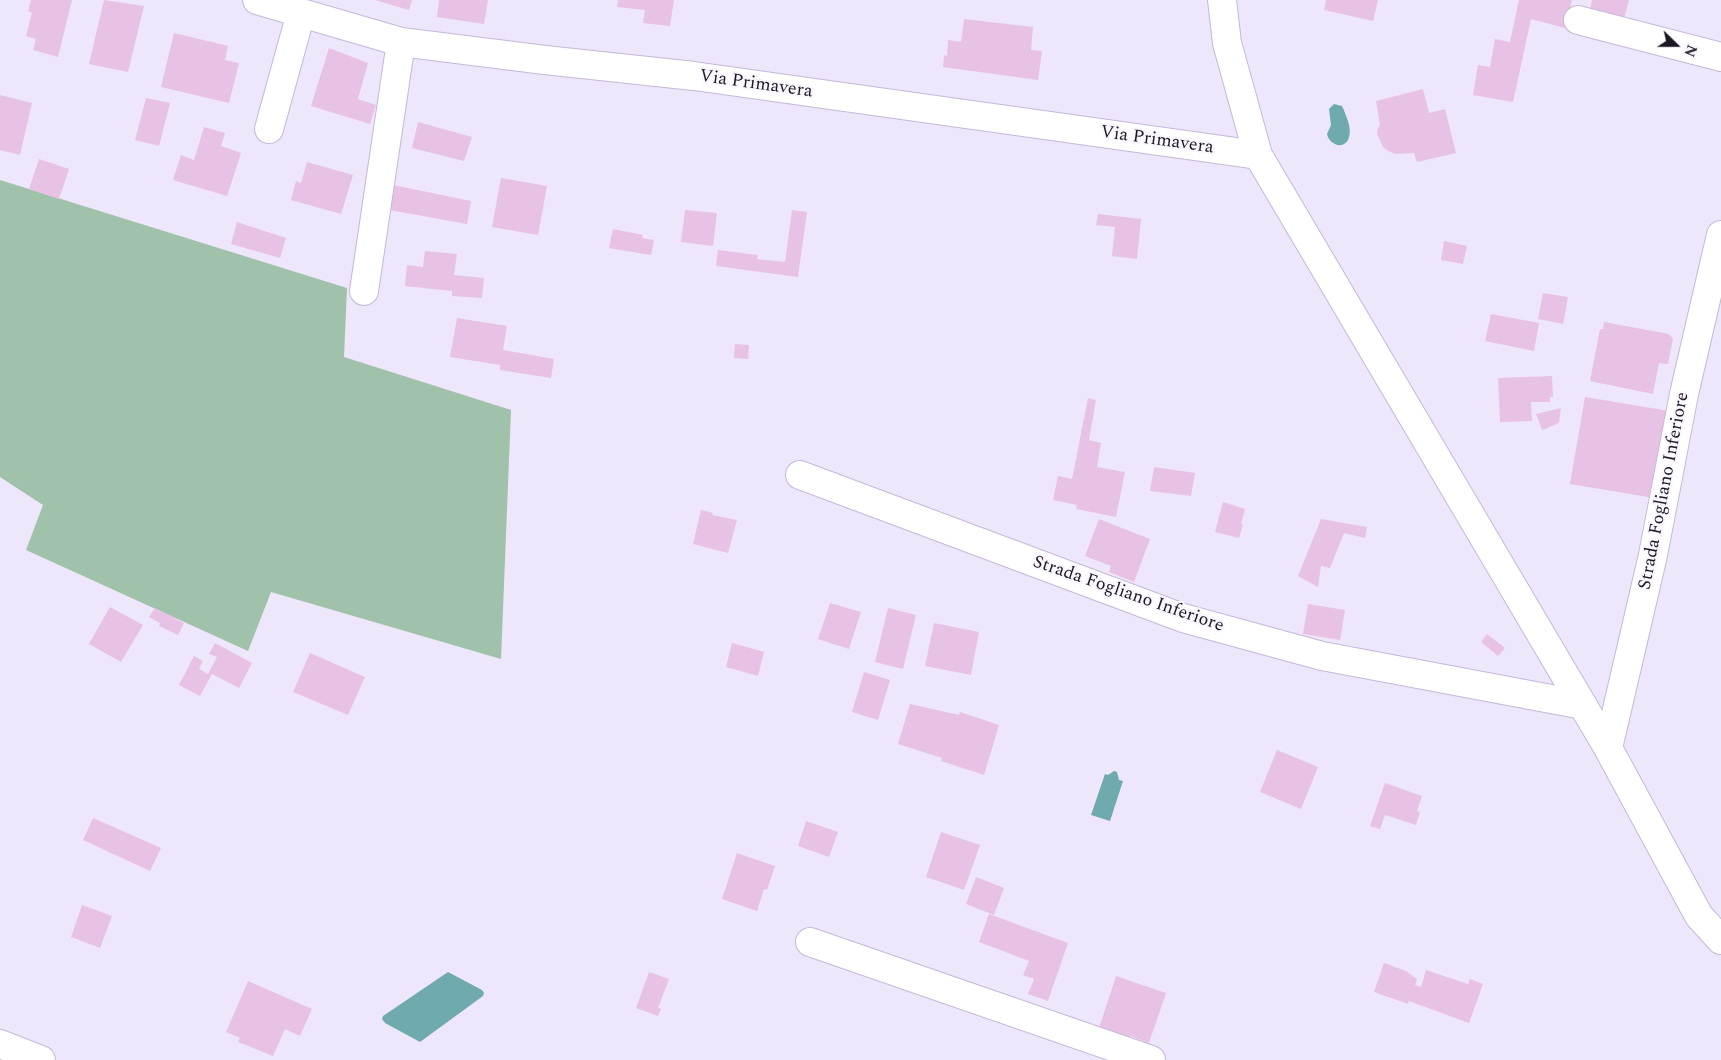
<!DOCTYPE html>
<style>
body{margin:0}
#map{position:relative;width:1721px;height:1060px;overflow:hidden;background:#eee6fa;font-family:Spectral,serif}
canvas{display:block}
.north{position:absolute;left:1651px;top:20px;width:50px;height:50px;-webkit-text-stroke:4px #f9f6fd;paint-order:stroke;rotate:112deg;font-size:14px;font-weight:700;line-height:20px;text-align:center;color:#1d1723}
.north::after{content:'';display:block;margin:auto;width:18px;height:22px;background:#1d1723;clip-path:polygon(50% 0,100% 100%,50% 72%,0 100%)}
</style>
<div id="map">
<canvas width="1721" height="1060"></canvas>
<div class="north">N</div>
</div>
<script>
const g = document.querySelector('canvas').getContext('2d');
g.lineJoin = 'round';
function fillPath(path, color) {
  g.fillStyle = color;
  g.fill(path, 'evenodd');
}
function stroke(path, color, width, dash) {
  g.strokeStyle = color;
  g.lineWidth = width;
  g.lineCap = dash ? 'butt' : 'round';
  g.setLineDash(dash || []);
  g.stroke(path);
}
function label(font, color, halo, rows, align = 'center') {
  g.font = font + ' Spectral,serif';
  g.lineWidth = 4.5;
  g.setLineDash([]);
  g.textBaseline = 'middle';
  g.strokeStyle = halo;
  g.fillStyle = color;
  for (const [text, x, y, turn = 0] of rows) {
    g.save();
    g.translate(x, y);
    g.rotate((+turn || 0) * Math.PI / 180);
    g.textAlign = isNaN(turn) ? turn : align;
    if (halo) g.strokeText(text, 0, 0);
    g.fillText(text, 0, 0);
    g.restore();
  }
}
const green = new Path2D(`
 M0,180L347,288L344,357L511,410L501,659L271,592L248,651L26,550L43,505L0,477Z`);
const water = new Path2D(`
 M1334,104L1342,106C1346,115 1352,128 1349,137C1345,151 1329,145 1327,134L1331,125L1329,109Z
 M1114,771L1117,772L1119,780L1123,781L1110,821L1091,815L1105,774L1108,775Z
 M448,972L482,990L484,993L483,996L420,1042L385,1023L382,1019L383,1016Z`);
const building = new Path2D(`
 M31,0H72L58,57L33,50L36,39L26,36L32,13L28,11Z
 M104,0L144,6L128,72L89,64Z
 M375,0H412L409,10Z
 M439,0H488L484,24L437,17Z
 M618,0H674L670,26L643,23L645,10L617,7Z
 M1326,0H1378L1373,21L1324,10Z
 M1519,0H1572L1565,28L1531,19L1513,102L1473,95L1478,65L1490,67L1495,39L1510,42Z
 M1592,0H1629L1624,18L1590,10Z
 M964,19L1033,27L1031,50L1042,51L1038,80L943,67L944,55L947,56L948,40L961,42Z
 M174,33L228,46L225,60L239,63L229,103L161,87Z
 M329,48L368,63L358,99L376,105L370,124L311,106Z
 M1423,89L1429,113L1445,109L1456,153L1417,162L1414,153L1396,154L1388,151L1383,147L1377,134L1378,128L1380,125L1376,101Z
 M0,95L32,103L20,155L0,150Z
 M146,98L170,103L159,146L135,140Z
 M418,122L472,137L464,161L412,148Z
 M204,127L225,133L221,146L241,153L227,196L173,180L181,155L194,160Z
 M39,159L69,169L59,199L29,189Z
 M307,162L353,175L341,214L291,200L296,181L301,183Z
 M501,178L547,186L538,235L492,227Z
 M393,185L471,201L467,224L389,210Z
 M685,210L717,213L713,246L681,242Z
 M792,210L807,212L798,277L716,266L718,250L758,255L757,259L785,262Z
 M1098,214L1141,219L1137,259L1112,256L1115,227L1096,225Z
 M237,222L286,238L280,258L231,244Z
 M613,229L643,235L642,238L654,240L651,255L609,248Z
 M1444,241L1467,246L1463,264L1441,260Z
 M425,251L457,254L454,275L484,278L482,298L452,296V291L405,286L407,265L423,267Z
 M1543,293L1568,297L1563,324L1538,319Z
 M1491,314L1539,323L1534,351L1485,341Z
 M457,318L507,326L503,350L554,359L551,378L500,370V365L450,357Z
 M1604,322L1669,334L1673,339L1668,364L1659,363L1653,394L1590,381L1600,329H1603Z
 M735,344L749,345L748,359L734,358Z
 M1552,376L1553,397H1550V402H1531L1532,421L1500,422L1498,378Z
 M1585,397L1675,412L1660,499L1570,484Z
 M1088,398L1096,400L1089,440L1101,443L1097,467L1125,472L1116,517L1076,509L1077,505L1053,500L1058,476L1072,479Z
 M1561,408L1559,423L1542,430L1536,414Z
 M1154,467L1195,473L1191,496L1150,491Z
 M1223,502L1245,509L1241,524H1243L1239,538L1215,532Z
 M701,510L713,513L712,515L737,520L728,553L693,544Z
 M1099,519L1150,539L1134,582L1109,572L1111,566L1085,556Z
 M1321,519L1367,527L1365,538L1344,533L1330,568L1321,566L1318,587L1298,576Z
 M830,603L861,612L849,649L818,639Z
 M1308,604L1345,610L1340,640L1303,634Z
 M110,607L143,625L121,662L89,644Z
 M155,608L184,623L178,635L159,626L160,623L149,617Z
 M888,608L916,615L903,669L875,662Z
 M934,623L979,632L971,675L925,666Z
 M1487,634L1505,648L1498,656L1481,642Z
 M215,643L252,663L239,688L212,674L200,696L179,685L194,656L203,661L199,669L208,674L217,657L209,654Z
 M732,643L764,652L758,676L726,667Z
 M310,653L365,677L348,715L293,692Z
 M864,672L890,680L878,720L852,712Z
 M910,704L959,715L960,712L999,725L984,775L941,761L942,758L898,744Z
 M1277,750L1318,767L1301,809L1260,792Z
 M1385,783L1422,796L1417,811L1420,812L1416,825L1385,815L1380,829L1370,826Z
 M93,818L161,848L150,871L83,840Z
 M806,821L838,832L829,857L798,846Z
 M941,832L980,845L964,890L926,877Z
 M737,853L775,866L767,890L764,889L757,911L722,899Z
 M976,877L1004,888L994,915L966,904Z
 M82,905L112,916L100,948L71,937Z
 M989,914L1068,943L1048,1001L1028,994L1034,979L1023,975L1029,961L979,942Z
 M1384,963L1406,971L1417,979L1415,985L1421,987L1426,970L1468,984L1470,979L1483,984L1469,1023L1409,1001L1408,1004L1374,992Z
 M649,972L669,979L658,1008L661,1009L658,1016L636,1008Z
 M1116,976L1166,993L1149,1043L1130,1036L1129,1039L1099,1028Z
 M248,981L312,1009L300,1036L285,1029L273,1056L238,1042L240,1038L226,1032Z`);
const minor = new Path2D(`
 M257,0L401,42L545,60L694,76L1258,155
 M1222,0L1227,43L1258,155L1608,748L1699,916L1721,940
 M1578,20L1721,57
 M269,129L301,13
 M364,291L401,42
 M800,475L1183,618L1322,656L1583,705
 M1608,748L1653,555L1684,394L1721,235
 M810,942L1151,1060
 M0,1044L41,1060`);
const streetNames = [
 ["Via Primavera",756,85,8],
 ["Via Primavera",1157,141,8],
 ["Strada Fogliano Inferiore",1665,491,-79],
 ["Strada Fogliano Inferiore",1128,595,19]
];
fillPath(green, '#a0c1aa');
fillPath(water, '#6eaaae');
fillPath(building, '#e7c2e5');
stroke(minor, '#c5b8d8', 30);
stroke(minor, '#fff', 28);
label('18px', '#1d1723', '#f9f6fd', streetNames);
</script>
